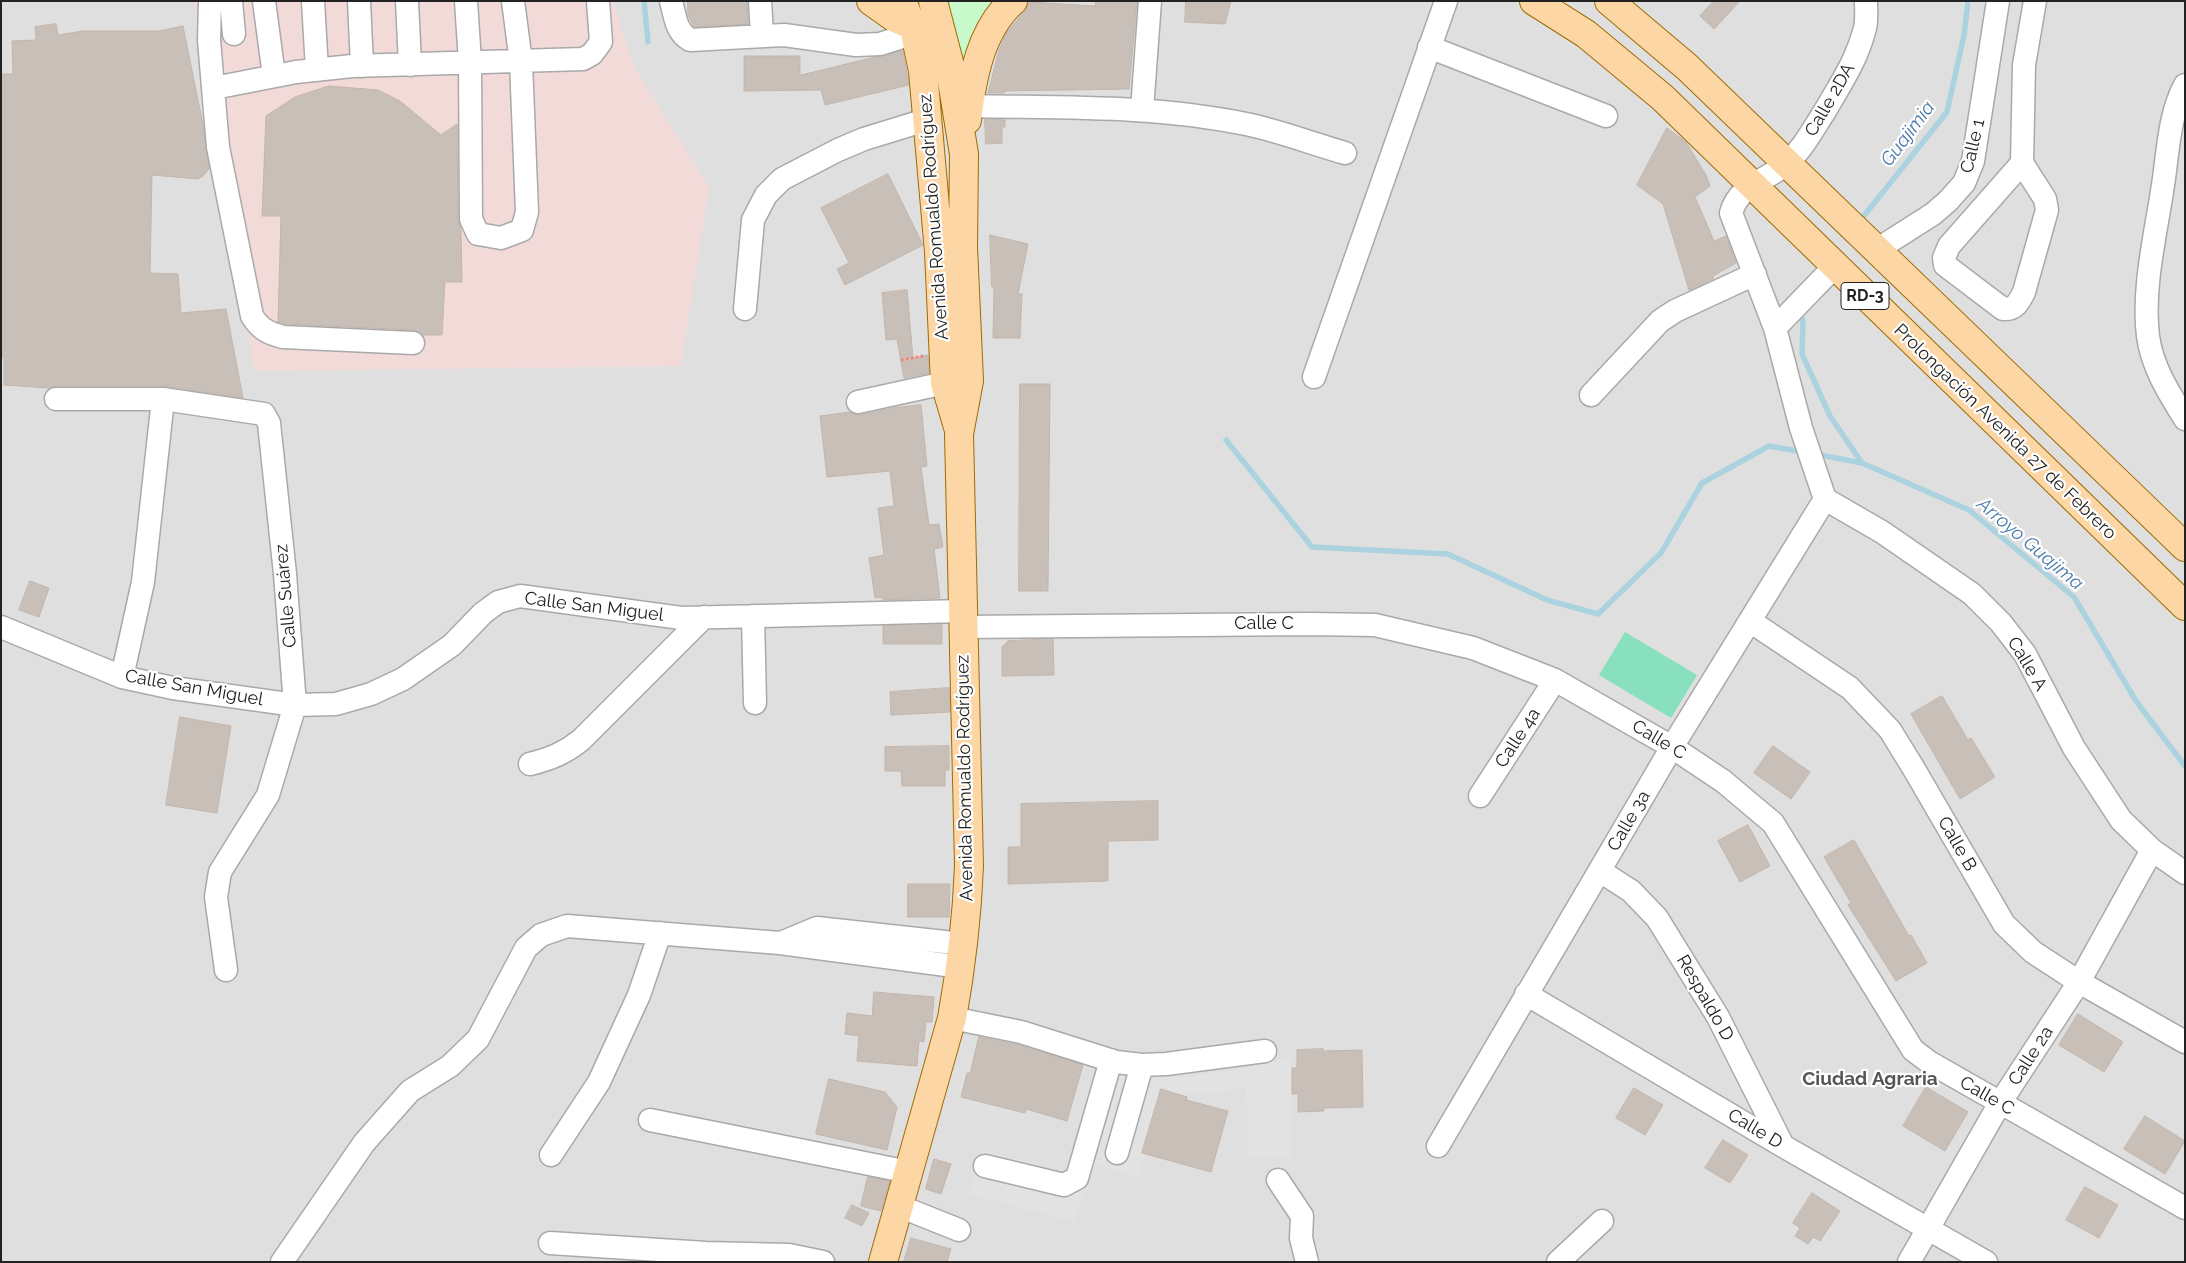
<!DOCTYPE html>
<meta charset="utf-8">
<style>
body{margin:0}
#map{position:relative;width:2186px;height:1263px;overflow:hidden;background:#f2efe9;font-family:Raleway,sans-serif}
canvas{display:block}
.frame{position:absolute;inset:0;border:2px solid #222;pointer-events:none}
</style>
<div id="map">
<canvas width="2186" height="1263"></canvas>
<div class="frame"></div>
</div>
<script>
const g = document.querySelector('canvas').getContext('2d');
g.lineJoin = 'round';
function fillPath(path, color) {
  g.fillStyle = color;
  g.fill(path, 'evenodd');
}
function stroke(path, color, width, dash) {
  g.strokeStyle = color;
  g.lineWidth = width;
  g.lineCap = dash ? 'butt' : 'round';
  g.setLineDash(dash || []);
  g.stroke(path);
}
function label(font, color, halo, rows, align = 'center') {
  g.font = font + ' Raleway,sans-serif';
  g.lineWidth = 4.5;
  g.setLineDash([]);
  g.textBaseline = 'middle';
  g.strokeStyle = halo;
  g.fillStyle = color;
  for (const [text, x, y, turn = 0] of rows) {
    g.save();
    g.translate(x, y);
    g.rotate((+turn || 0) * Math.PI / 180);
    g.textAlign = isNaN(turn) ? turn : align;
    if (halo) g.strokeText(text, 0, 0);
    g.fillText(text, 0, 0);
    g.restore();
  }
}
const residential = new Path2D(`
 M1,1H2185V1262H1Z`);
const commercial = new Path2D(`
 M194,1H613L634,67L709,187L681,366L254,371Z`);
const park = new Path2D(`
 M946,1H1003L966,78Z`);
const pitch = new Path2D(`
 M1625,632L1697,675L1671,718L1599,675Z`);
const parking = new Path2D(`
 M1291,1057V1157H1249L1246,1087L1217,1093L1160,1097L1139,1178L1092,1164L1075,1222L969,1194L982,1150L1069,1173L1099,1064L1149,1077H1185L1236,1070Z`);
const stream = new Path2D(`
 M644,1L648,42
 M1863,217L1947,112L1964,35L1968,1
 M1803,320L1802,354L1830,416L1862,463
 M1226,440L1312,547L1448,554L1547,600L1598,614L1661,553L1702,483L1769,446L1803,452
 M1815,454L1862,463L1969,510L2074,597L2136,701L2185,766`);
const building = new Path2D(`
 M688,1H747L748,24L694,27L688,15Z
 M1096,1H1137L1129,89L1004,91V93H988L999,50L1006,33L1025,11L1029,2L1095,6Z
 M1186,1H1231L1225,24L1185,22Z
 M1714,1H1740L1714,29L1700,16Z
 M56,24L58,35L83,31H159L183,26L203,125L209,169L203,176L198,179L152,175L150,273L178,274L181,313L226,309L243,398L163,386H56L49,388L4,385V358H1V74H13L12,41L36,40L35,27Z
 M900,51H903L909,85L825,105L821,90L744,91V56H800V75Z
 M329,86L378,90L400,101L441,135L457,124L458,219L461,229L462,282H445L442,335H423L414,330L285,324L278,322L281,216H262L266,116L295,97Z
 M985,119L1005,120V127H1002V143L986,144Z
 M1667,128L1686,142L1706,175L1710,186L1695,197L1714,241L1726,236L1736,263L1713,276V279L1689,290L1663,204L1637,185Z
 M888,174L923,245L845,285L837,269L849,263L821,208Z
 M990,235L1028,244L1018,294H1022L1020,338H993L994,288L992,287Z
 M907,290L913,358L928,355L929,373L904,378L897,339L886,340L882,293Z
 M1020,384H1050L1048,591H1019Z
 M921,405L927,466L921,467L929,525L939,524L943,547L934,549L940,598L883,600V597L875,598L869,558L884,555L878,508L894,506L890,471L827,477L820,416L850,412L861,415L893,408Z
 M30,581L49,588L39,617L19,610Z
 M942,625V644H883V626Z
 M1053,639L1054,675L1002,676V647L1008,641Z
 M949,688L950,712L891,715L890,692Z
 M1942,696L1968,740L1971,738L1995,777L1960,799L1911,714Z
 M180,717L231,726L217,813L166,805Z
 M949,746V770H945V786H902L901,771H885V747Z
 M1773,746L1810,772L1791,799L1754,773Z
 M1158,801V840L1108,841V881L1008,884V847H1021V804Z
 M1748,825L1770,866L1740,882L1718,841Z
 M1854,840L1909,936L1911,935L1927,963L1896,981L1848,905L1851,903L1824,857Z
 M908,884H950L949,917H908Z
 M874,992L934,997L932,1022H926L924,1042L919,1041L917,1066L857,1061L859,1036L845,1034L847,1013L872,1016Z
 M2078,1014L2123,1042L2104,1072L2059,1045Z
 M979,1037L1018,1045L1083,1065L1067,1121L1026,1109L1025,1113L961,1097L967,1073H970Z
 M1323,1049V1051L1362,1050L1363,1107L1324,1108V1111L1298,1112V1094H1292V1068H1297V1050Z
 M829,1079L885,1092L897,1107L887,1150L816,1134Z
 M1926,1087L1968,1112L1945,1151L1903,1126Z
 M1634,1088L1663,1105L1645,1135L1616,1118Z
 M1161,1089L1187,1097L1186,1100L1228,1111L1211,1172L1142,1153Z
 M2145,1116L2185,1141L2165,1174L2124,1149Z
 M1723,1140L1748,1155L1730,1183L1705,1168Z
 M934,1159L951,1164L941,1194L926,1189Z
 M868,1177L890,1181L881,1211L861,1206Z
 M2085,1187L2118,1205L2099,1238L2066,1220Z
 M1812,1193L1840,1211L1820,1241L1813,1237L1808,1244L1795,1236L1800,1228L1793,1223Z
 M852,1205L869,1213L862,1226L845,1218Z
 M911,1238L951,1249L947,1262H904Z`);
const path = new Path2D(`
 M901,360L923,356`);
const minor = new Path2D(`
 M210,1L209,40L218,147L252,316C260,329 268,333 283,337L413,343
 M231,1L234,34
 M264,1L274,76
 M313,1L317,70
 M359,1L362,66
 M407,1L410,65
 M466,1L470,62L471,219L478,234L501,238L522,230L527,212L521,62L513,1
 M671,1C675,16 676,32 690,40L784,35L856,45L880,44L915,33
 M760,1L762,35
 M1429,47L1606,116
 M2185,85C2169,114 2168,153 2163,185C2156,233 2142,288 2148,336C2152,367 2169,393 2185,419
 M214,88L296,72L352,66L583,59L592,54L601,42L598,1
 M969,106C1061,108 1155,105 1246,124C1280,131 1313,144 1345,153
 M1142,110L1150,1
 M2022,163L1949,246L1944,258L1945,265L2003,309C2015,310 2019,302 2024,292L2047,210L2045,199L2022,163L2024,65L2035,1
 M1878,249L1933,214L1948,201L1964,183L1973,161L1998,1
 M745,309L753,220L766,195L782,179L838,150L864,139L929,119
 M1775,328L1835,266
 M1314,377L1446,1
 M1591,395L1660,321L1675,311L1755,274
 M56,399H163L264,414L269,423L285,574L295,705L268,795L220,872L216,897L226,970
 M858,402L945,383
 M1825,499L1801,428L1775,328L1731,213C1739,184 1767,181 1787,163C1803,149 1813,129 1825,111C1841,83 1857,60 1865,28C1867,20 1866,10 1866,1
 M1825,499L1882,532L1972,594L2001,623L2025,654L2074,748L2121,820L2152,850L2185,873
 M753,616L755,703
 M1750,621L1850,688L1890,730L1914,769L2004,924L2033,952L2079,982L2185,1042
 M1,627L122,677L173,688L295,705L336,704L371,694L403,679L452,645L483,613L498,602L520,596L681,618L962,611
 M962,627L1310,624L1375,625L1473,648L1555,680L1672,747L1723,781L1773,823L1913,1050L1929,1062L2185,1208
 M122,677L143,582L163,399
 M530,764C550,759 565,753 581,740L704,617
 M1480,796L1555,680
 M1600,871L1631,891L1657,918L1718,1017L1783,1146
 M781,943L817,928L963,944
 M1526,994L1783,1146L1986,1262
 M952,1018L1021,1032L1116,1062L1142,1065L1166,1064L1265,1051
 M650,1120L909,1172
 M1438,1146L1672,747L1825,499
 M1117,1153L1142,1065
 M551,1155L599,1082L639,995L660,933
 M985,1166L1064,1185L1077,1178L1111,1060
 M1278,1180L1302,1216L1301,1238L1307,1262
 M899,1206L959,1230
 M550,1243L706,1253L789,1255L823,1262
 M282,1262L364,1143L410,1091L450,1066L478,1039L526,948L541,935L567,926L780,943L961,967
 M1558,1262L1602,1221
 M1909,1262L2000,1103L2079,982L2152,850`);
const major = new Path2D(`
 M871,1L895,18L911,25
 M902,1L915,33L923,71L939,252L945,383L958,427
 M1534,1L1586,34L1663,98L2185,606
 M1609,1L1687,67L2185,547
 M967,120C972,79 980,30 1013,1
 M883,1262L952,1018C961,968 967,917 969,866L959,434L969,381L963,247L964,154L949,62L933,1`);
const shields = [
 [1865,296,48]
];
const shieldNames = [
 ["RD-3",1865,296]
];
const streetNames = [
 ["Calle 2DA",1830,100,-60],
 ["Calle 1",1973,146,-77],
 ["Avenida Romualdo Rodríguez",934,217,-94],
 ["Prolongación Avenida 27 de Febrero",2005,432,44],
 ["Calle Suárez",286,596,-95],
 ["Calle San Miguel",594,607,7],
 ["Calle C",1264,624],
 ["Calle A",2027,664,59],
 ["Calle San Miguel",194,688,10],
 ["Calle 4a",1518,738,-57],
 ["Calle C",1659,740,31],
 ["Avenida Romualdo Rodríguez",965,778,-91],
 ["Calle 3a",1629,821,-60],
 ["Calle B",1957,844,60],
 ["Respaldo D",1705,998,60],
 ["Calle 2a",2031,1056,-57],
 ["Calle C",1987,1096,30],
 ["Calle D",1755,1129,31]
];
const waterNames = [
 ["Guajimia",1908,134,-53],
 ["Arroyo Guajima",2030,544,40]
];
const neighbourhoodNames = [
 ["Ciudad Agraria",1870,1079]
];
fillPath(residential, '#e0dfdf');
fillPath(commercial, '#f2dad9');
fillPath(park, '#c8facc');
fillPath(pitch, '#88e0be');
fillPath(parking, '#e2e2e2');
stroke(stream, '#aad3df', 5.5);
fillPath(building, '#c7bfb8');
stroke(building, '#c4b6ab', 1);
stroke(minor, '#a9a9a9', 25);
stroke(major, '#a06b00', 30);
stroke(path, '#fa8072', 3, [2.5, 2.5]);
stroke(minor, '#fff', 22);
stroke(major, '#fcd6a4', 28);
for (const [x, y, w] of shields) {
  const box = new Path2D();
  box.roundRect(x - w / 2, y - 13.5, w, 27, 4);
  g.fillStyle = '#fff';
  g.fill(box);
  stroke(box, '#222', 1);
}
label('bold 16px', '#222', null, shieldNames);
label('18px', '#222', '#fff', streetNames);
label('italic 19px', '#4a7aab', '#fff', waterNames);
label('bold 19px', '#555', '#fff', neighbourhoodNames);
</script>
